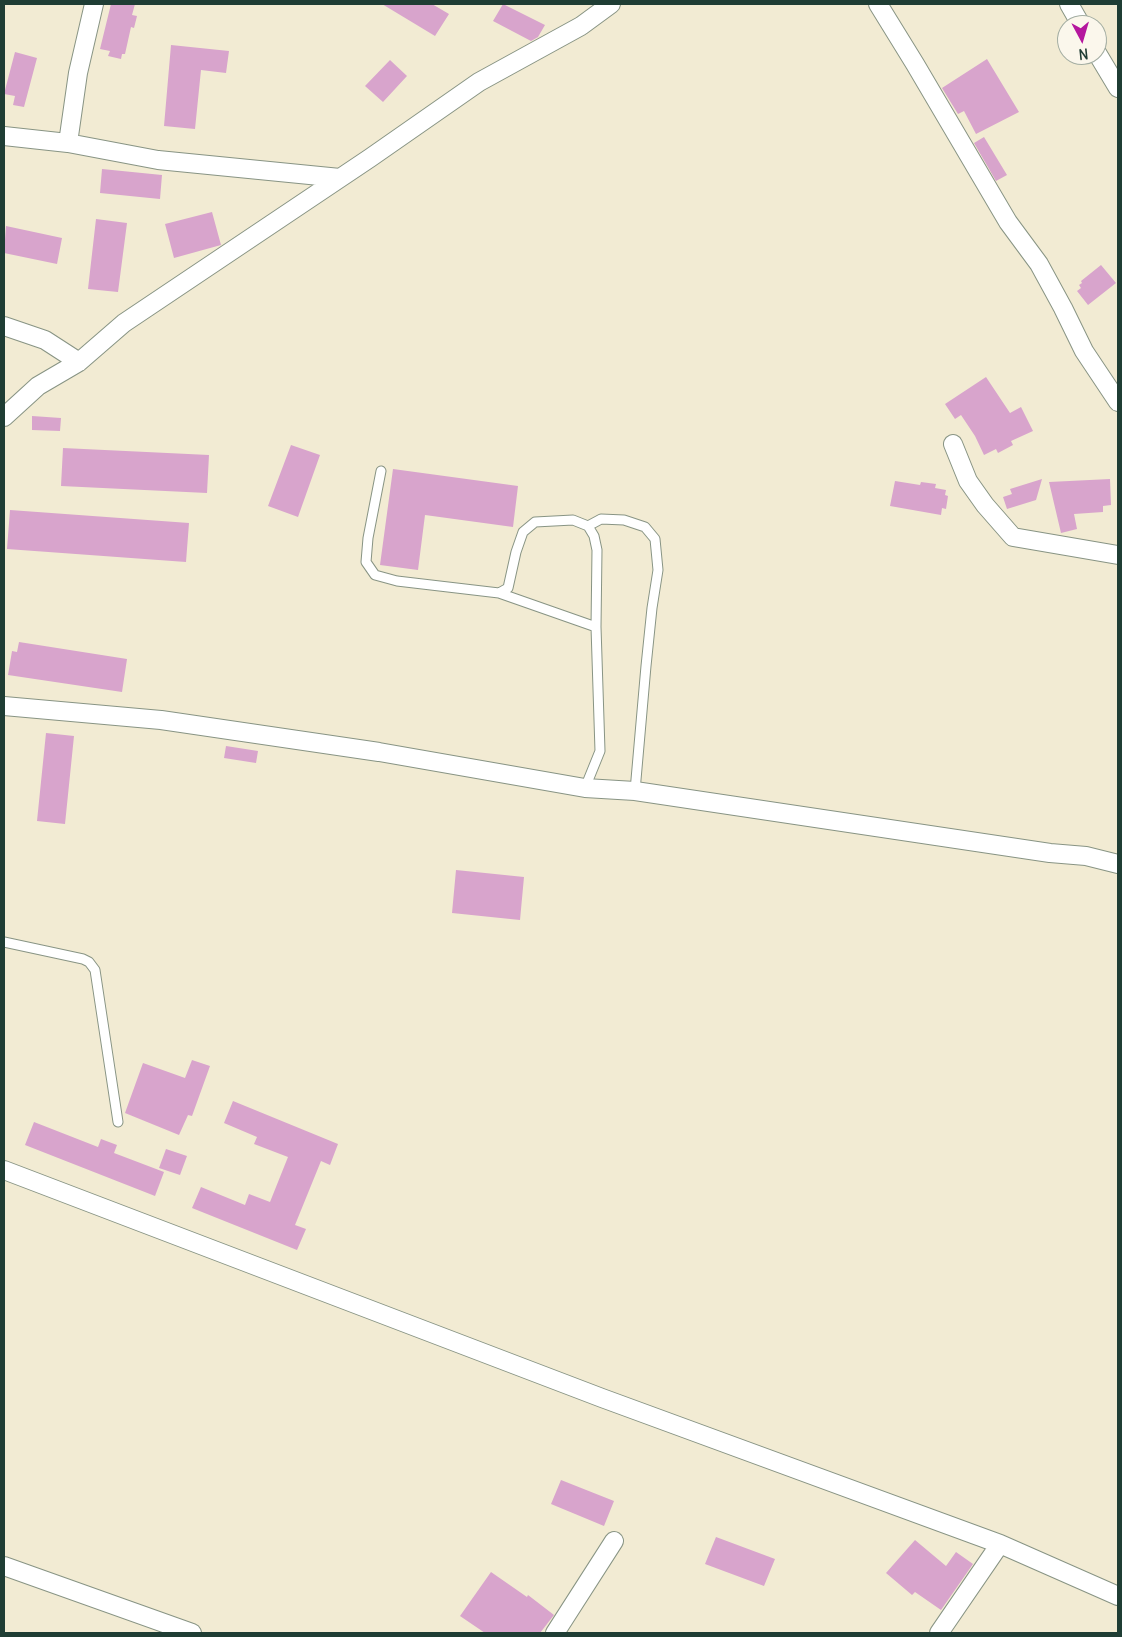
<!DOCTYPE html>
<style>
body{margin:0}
#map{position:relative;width:1122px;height:1637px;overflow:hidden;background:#f2ebd3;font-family:Delius,sans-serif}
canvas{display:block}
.frame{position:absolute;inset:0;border:5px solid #1f3d34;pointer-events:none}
.north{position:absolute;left:1057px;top:15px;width:50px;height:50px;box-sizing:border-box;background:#fbf7ec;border:1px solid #a3ada2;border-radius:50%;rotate:174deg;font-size:14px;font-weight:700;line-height:20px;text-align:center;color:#1f3d34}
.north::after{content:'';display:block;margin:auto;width:18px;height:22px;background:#b5179e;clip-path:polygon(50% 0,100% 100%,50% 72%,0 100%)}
</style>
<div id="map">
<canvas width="1122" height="1637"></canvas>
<div class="frame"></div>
<div class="north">N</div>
</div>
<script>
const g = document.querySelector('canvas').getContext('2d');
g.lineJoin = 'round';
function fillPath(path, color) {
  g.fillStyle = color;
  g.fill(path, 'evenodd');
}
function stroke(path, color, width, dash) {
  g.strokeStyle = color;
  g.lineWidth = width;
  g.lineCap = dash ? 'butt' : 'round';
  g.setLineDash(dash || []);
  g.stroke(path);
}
const building = new Path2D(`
 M111,4H135L132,15L137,16L134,28L131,27L125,54H122L121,59L108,56L110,51L100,49Z
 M382,4H432L449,14L435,36Z
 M503,4L545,25L538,37L531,41L493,21Z
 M171,45L229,51L226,73L201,70L195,129L164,126Z
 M15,52L37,58L24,107L13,105L15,96L4,94Z
 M987,59L1019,112L976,134L964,111L958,114L942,88Z
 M390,60L407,76L383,102L365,86Z
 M984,137L1007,175L996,181L974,143Z
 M102,169L162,175L160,199L100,193Z
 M212,212L221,245L174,258L165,224Z
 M96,219L127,223L118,292L88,289Z
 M6,226L62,238L57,264L4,253Z
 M1101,265L1116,283L1088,305L1077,291L1081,288L1079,285L1082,283L1081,281Z
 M986,377L1010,413L1021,407L1033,431L1011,441L1013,445L998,453L996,449L984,455L975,436L961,415L955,419L945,404Z
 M32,416L61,418L60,431L32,430Z
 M291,445L320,455L298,517L268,506Z
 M63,448L209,455L207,493L61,486Z
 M393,469L518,486L513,527L425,515L418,570L380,565Z
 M1042,479L1036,500L1007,509L1003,497L1012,494L1010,489Z
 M1110,479L1111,505L1103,506V512L1074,514L1077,529L1061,533L1049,482Z
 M895,481L920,485L921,482L936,484L935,488L946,490L945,495L948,496L946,509L942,508L941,515L890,506Z
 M10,510L189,523L186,562L7,549Z
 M19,642L127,659L122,692L8,675L12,651L17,652Z
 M46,733L74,736L65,824L37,821Z
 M226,746L258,751L256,763L224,758Z
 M456,870L524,877L520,920L452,913Z
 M192,1060L210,1066L192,1116L188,1115L179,1135L125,1113L143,1063L185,1078Z
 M233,1101L338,1144L330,1165L321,1161L295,1225L306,1229L297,1250L192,1208L201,1187L245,1205L249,1194L270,1202L288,1157L254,1144L257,1137L224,1123Z
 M34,1122L98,1147L101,1139L117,1145L114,1153L164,1172L155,1196L25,1145Z
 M166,1149L187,1156L180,1175L159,1168Z
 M561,1480L614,1501L604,1526L551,1504Z
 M716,1537L775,1559L764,1586L705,1564Z
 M915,1540L946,1566L956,1552L973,1564L941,1610L915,1592L912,1595L886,1573Z
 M491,1572L527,1597L528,1595L554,1615L540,1633H485L460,1616Z`);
const lane = new Path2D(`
 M381,471L368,538L366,562L375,575L397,581L499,593L508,588L516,552L523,532L535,522L573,520L588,526L594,536L597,550L596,627L600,751L585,788
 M588,526L601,519L624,520L645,527L655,539L658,570L652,608L646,666L635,791
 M499,593L596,627
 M4,942L83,959L89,962L95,970L118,1122`);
const street = new Path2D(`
 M878,4L915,64L1008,222L1039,264L1063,308L1084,351L1118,402
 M1069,4L1081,25
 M1097,53L1118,88
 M4,136L68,143L158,160L340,178
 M68,143L78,73L94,4
 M4,326L45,340L79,362
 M4,417L38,386L79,362L124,323L370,158L479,82L581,26L611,4
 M953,444L968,481L985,505L1013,537L1118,555
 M4,706L161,720L379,752L585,788L635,791L1050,853L1086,856L1118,864
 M4,1170L602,1398L1000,1544L1118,1596
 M4,1566L192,1633
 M555,1633L614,1541
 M939,1633L1000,1544`);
fillPath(building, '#d8a4cc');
stroke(lane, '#889484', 11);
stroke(street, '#889484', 20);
stroke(lane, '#fff', 9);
stroke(street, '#fff', 18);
</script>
